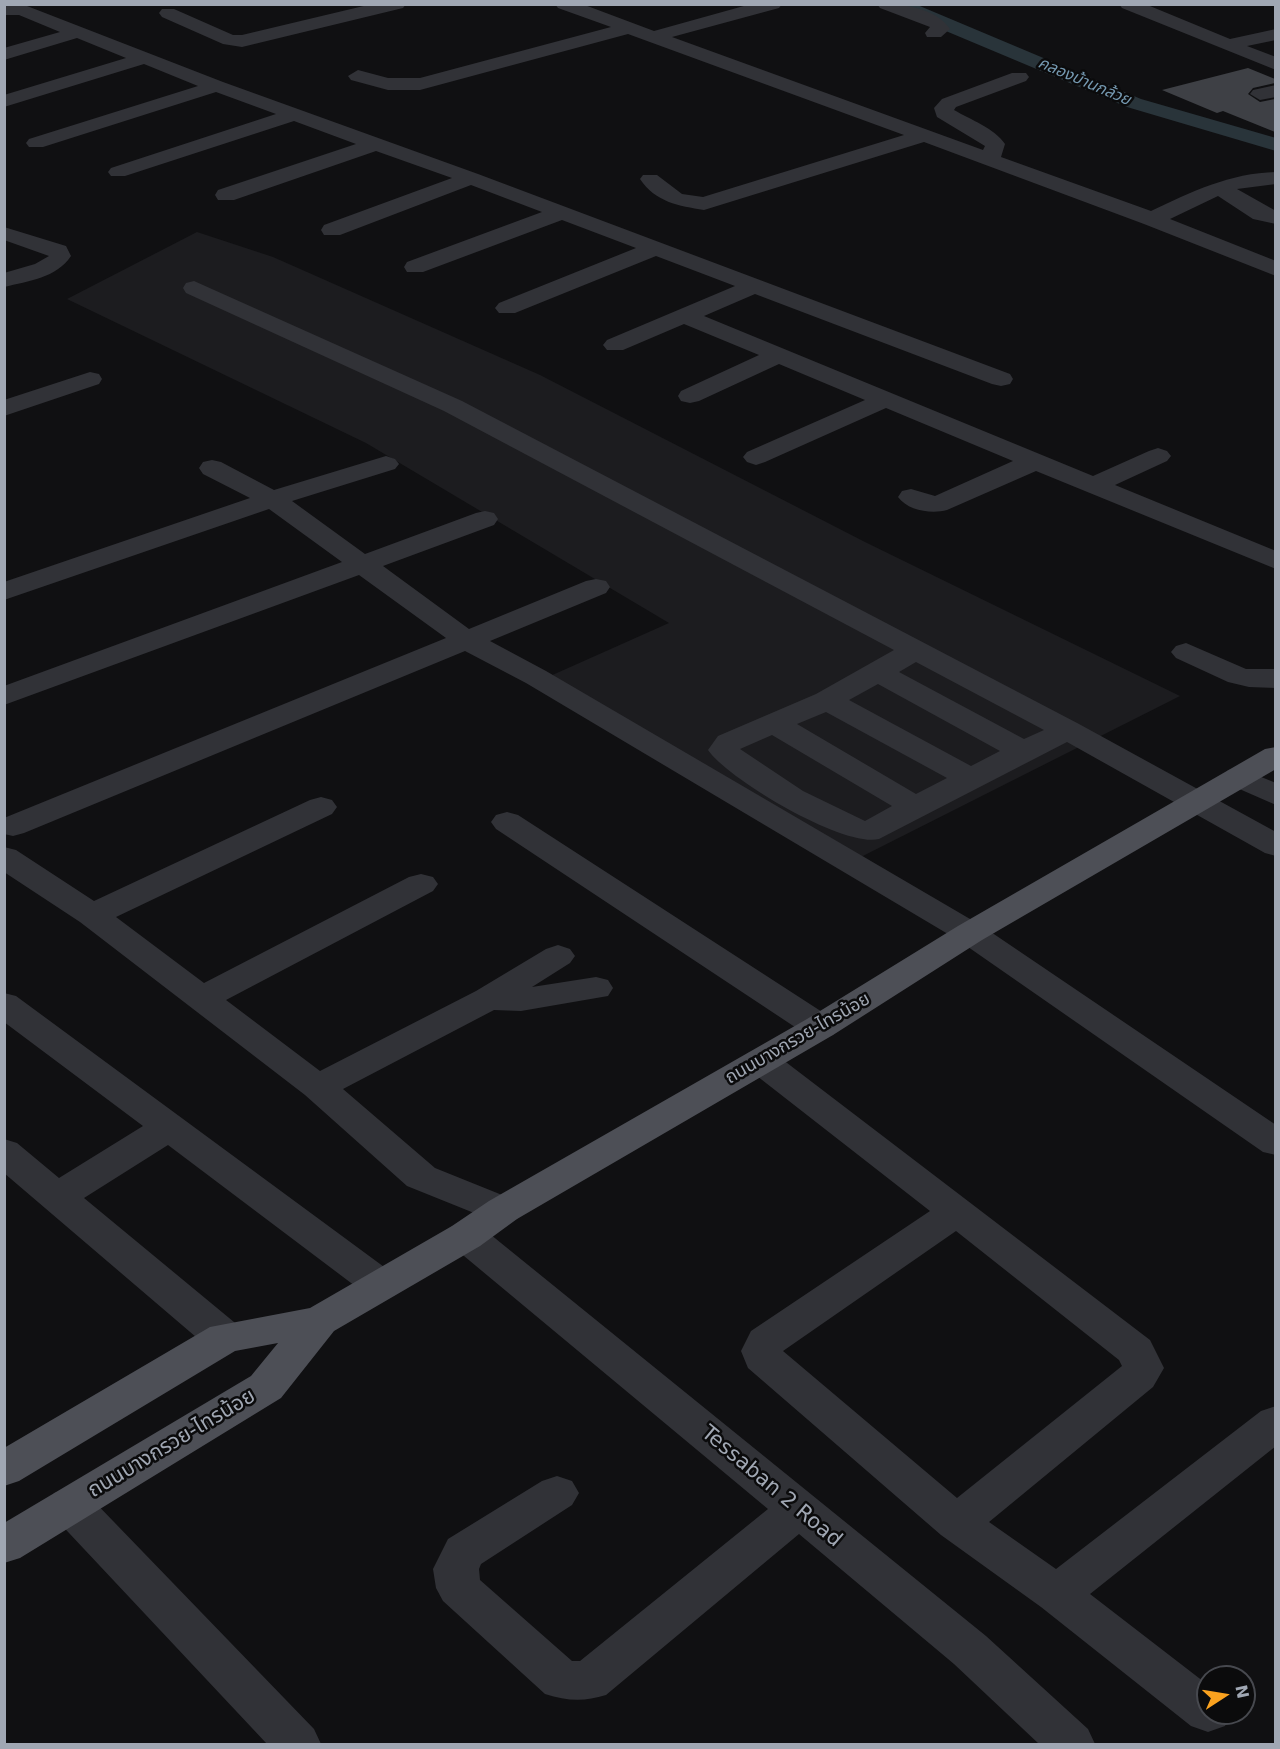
<!DOCTYPE html>
<meta charset="utf-8">
<style>
body{margin:0}
#map{position:relative;width:1280px;height:1749px;overflow:hidden;background:#101012;font-family:"DejaVu Sans",sans-serif}
canvas{display:block}
.frame{position:absolute;inset:0;border:6px solid #a0a7b3;pointer-events:none}
.north{position:absolute;left:1196px;top:1665px;width:60px;height:60px;box-sizing:border-box;background:#0b0b0c;border:2px solid #47494f;border-radius:50%;rotate:78deg;font-size:16px;font-weight:700;line-height:24px;text-align:center;color:#a0a7b3}
.north::after{content:'';display:block;margin:auto;width:21px;height:27px;background:#faa21f;clip-path:polygon(50% 0,100% 100%,50% 72%,0 100%)}
</style>
<div id="map">
<canvas width="1280" height="1749"></canvas>
<div class="frame"></div>
<div class="north">N</div>
</div>
<script>
const g = document.querySelector('canvas').getContext('2d');
g.lineJoin = 'round';
function fillPath(path, color) {
  g.fillStyle = color;
  g.fill(path, 'evenodd');
}
function label(font, color, halo, rows, align = 'center') {
  g.font = font + ' "DejaVu Sans","Noto Sans Thai",sans-serif';
  g.lineWidth = 5;
  g.setLineDash([]);
  g.textBaseline = 'middle';
  g.strokeStyle = halo;
  g.fillStyle = color;
  for (const [text, x, y, turn = 0] of rows) {
    g.save();
    g.translate(x, y);
    g.rotate((+turn || 0) * Math.PI / 180);
    g.textAlign = isNaN(turn) ? turn : align;
    if (halo) g.strokeText(text, 0, 0);
    g.fillText(text, 0, 0);
    g.restore();
  }
}
const built = new Path2D(`
 M197,232L273,257L540,375L865,542L1180,696L847,864L530,685L669,623L366,443L67,299Z`);
const canal = new Path2D(`
 M889,4H915L1141,99L1276,138V151L1127,107L891,8Z`);
const building = new Path2D(`
 M1248,68L1275,79V83L1253,88L1248,94L1260,102L1275,99V132L1223,111L1217,113L1162,90Z`);
const minor = new Path2D(`
 M372,4H406L403,8L242,47L223,44L162,17L159,13L162,9H174L233,35H242Z
 M555,4H582L654,31L751,4H782L779,8L672,37L983,150L985,146L937,117L934,108L942,99L1012,73H1026L1029,77L1026,81L956,107L954,110C971,120 994,128 1005,144L1001,157L1151,211C1191,192 1230,173 1276,172V184L1237,189L1276,211V224L1253,219L1218,196L1170,219L1276,261V276L1144,224L924,142L704,210C679,206 655,202 640,179L643,175H657L682,194L703,197L904,135L628,34L420,90H388L351,80L348,76L358,70L388,78H420L611,27L558,8Z
 M877,4C902,4 935,7 950,29L941,37H927L925,33L930,27L880,8Z
 M1119,4H1145L1230,39L1276,29V40L1247,46L1276,57V70L1122,8Z
 M4,5L27,6L223,82L478,174L1010,374L1013,379L1010,384L1001,386L992,384L755,294L704,316L1093,476L1149,451L1158,448L1167,451L1171,456L1167,461L1115,485L1276,551V569L1036,471L947,510C932,514 908,511 898,497L902,491L911,489L935,496L1013,461L886,408L765,462L756,465L747,462L743,457L747,452L865,400L779,364L699,401L690,403L681,401L678,396L681,391L759,355L684,324L623,350H607L603,345L607,340L735,286L656,256L515,313H499L495,308L499,303L636,248L562,220L423,272H407L404,267L407,262L542,212L471,185L340,235H324L321,230L324,225L452,178L376,151L234,200H218L215,195L218,190L356,144L294,121L125,176H111L108,172L111,168L276,114L216,92L43,147H29L26,143L29,139L198,86L144,64L4,107V95L126,58L77,38L4,60V48L60,32L19,15H4Z
 M1276,85V97L1260,100L1250,94L1253,90Z
 M4,227L66,246L71,256C56,278 29,281 4,287V273L35,264L49,256L4,240Z
 M194,281L462,401L1079,724L1276,832V856L1265,853L1067,742L879,839C844,848 729,780 708,750L718,736L816,694L894,650L444,411L186,293L183,288L186,283ZM916,662L1044,730L1024,739L899,672ZM878,684L1000,751L971,766L849,700ZM826,712L947,778L916,794L797,724ZM772,735L892,806L865,821L803,791L740,749Z
 M90,372L99,374L102,379L99,384L4,416V400Z
 M386,456L395,459L399,464L395,469L292,501L365,554L476,513L485,511L494,513L498,519L494,525L383,566L469,629L586,581L596,579L606,581L610,587L606,593L490,641L546,671L982,926L1276,1125V1155L1263,1152L958,940L526,683L465,651L24,833L13,836L4,834V818L446,638L359,575L4,705V686L342,562L269,509L4,600V582L250,498L203,474L199,468L203,462L212,460L221,462L274,490Z
 M1186,643L1246,669H1276V688L1249,687L1228,682L1176,658L1171,652L1176,646Z
 M1239,768L1276,783V805L1228,784L1223,777L1228,770Z
 M321,797L332,800L337,807L332,814L116,917L204,983L409,877L421,874L433,877L438,884L433,891L226,1000L320,1071L476,991L546,949L558,945L570,949L575,956L570,963L532,987L596,977L608,980L613,988L608,996L521,1011L494,1010L343,1089L435,1168L517,1201L522,1210L517,1219L503,1223L489,1219L407,1186L305,1095L80,922L4,872V847L16,850L94,901L310,800Z
 M507,812L518,815L833,1019L838,1027L833,1035L820,1038L807,1035L496,829L491,822L496,815Z
 M4,993L16,996L395,1275L401,1285L395,1295L381,1299L367,1295L168,1145L84,1198L240,1327L246,1338L240,1349L225,1353L210,1349L4,1173V1139L17,1143L59,1178L143,1126L4,1022Z
 M761,1049L774,1053L1150,1340L1164,1368L1153,1387L989,1522L1056,1569L1261,1411L1276,1406V1446L1090,1594L1208,1685V1713H1231L1225,1726L1208,1732L1191,1726L1041,1607L941,1535L748,1368L741,1351L751,1331L930,1211L748,1069L743,1061L748,1053ZM956,1231L1119,1360L1122,1366L957,1498L783,1351Z
 M466,1222L480,1226L986,1636L1088,1729L1095,1744H1039L954,1664L799,1534L606,1695C584,1702 567,1701 545,1694L443,1601L436,1588L433,1569L448,1539L542,1481L557,1476L572,1481L579,1493L572,1505L481,1564L479,1569L480,1580L572,1661H580L768,1509L452,1246L446,1236L452,1226Z
 M70,1488L86,1493L314,1729L321,1744H267L54,1517L48,1505L54,1493Z`);
const major = new Path2D(`
 M1276,747V769L982,940L833,1035L517,1219L480,1246L334,1331L281,1398L20,1558L4,1563V1523L251,1376L278,1343L235,1351L19,1481L4,1486V1448L210,1327L310,1308L452,1226L489,1201L807,1019L958,926L1265,749Z`);
const farWaternames = [
 ["คลองบ้านกล้วย",1084,82,23]
];
const streetNames = [
 ["ถนนบางกรวย-ไทรน้อย",798,1039,-30]
];
const nearStreetnames = [
 ["ถนนบางกรวย-ไทรน้อย",172,1444,-31],
 ["Tessaban 2 Road",771,1487,40]
];
fillPath(built, '#1c1c1f');
fillPath(canal, '#29343a');
fillPath(building, '#3e4045');
fillPath(minor, '#313237');
fillPath(major, '#4d4f56');
label('italic 16px', '#7599b1', '#0b0b0c', farWaternames);
label('18px', '#a0a7b3', '#0b0b0c', streetNames);
label('21px', '#a0a7b3', '#0b0b0c', nearStreetnames);
</script>
